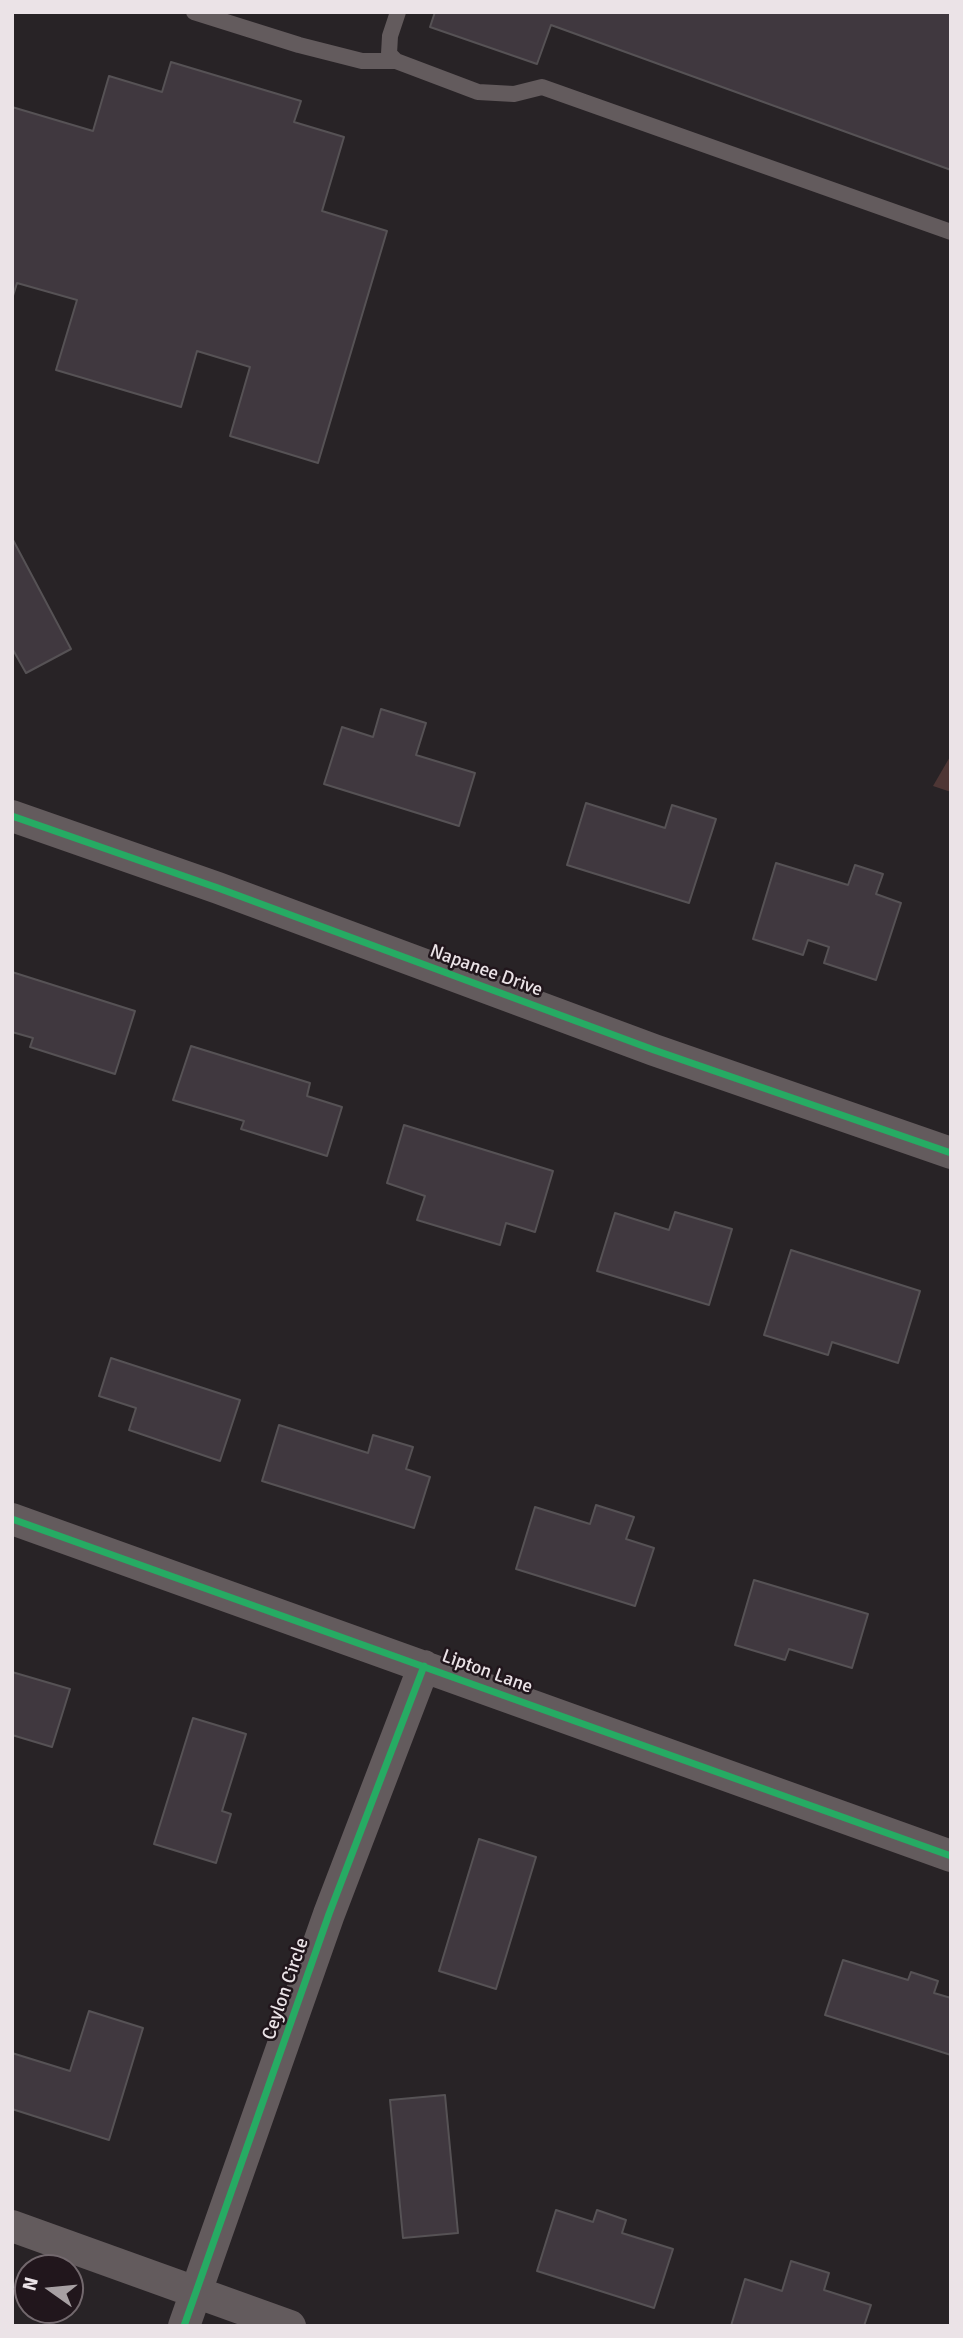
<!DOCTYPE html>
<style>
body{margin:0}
#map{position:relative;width:963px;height:2338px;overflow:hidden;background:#282326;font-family:Signika,sans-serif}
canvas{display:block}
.frame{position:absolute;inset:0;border:14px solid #ebe3e7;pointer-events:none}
.north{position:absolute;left:14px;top:2254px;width:70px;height:70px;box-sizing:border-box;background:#21161c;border:2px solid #72686d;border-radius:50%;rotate:285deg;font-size:19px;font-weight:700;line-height:28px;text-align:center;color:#ebe3e7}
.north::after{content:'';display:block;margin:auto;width:24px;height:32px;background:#a7a0a3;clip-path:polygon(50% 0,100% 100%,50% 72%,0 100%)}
</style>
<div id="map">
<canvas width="963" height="2338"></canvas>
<div class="frame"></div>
<div class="north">N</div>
</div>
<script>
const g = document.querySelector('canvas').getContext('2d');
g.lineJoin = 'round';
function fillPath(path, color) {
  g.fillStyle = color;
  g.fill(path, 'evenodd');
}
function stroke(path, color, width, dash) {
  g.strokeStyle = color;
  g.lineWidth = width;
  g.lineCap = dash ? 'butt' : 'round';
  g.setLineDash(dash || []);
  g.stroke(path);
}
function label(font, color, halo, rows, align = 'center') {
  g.font = font + ' Signika,sans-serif';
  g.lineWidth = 5;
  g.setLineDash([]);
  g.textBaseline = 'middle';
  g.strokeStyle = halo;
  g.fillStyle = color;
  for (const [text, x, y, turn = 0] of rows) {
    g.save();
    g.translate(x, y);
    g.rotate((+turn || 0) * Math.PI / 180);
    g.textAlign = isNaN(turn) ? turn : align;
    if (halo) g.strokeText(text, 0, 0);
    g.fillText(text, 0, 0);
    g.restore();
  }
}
const green = new Path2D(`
 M951,755V792L933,786Z`);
const building = new Path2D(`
 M435,12H951V170L551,25L537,64L430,27Z
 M171,62L301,101L294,122L344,137L322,211L387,231L318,463L230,436L250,367L197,351L181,407L56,370L77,300L17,283L12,299V107L93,131L109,76L162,92Z
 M12,538L71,649L26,673L12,648Z
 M381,709L426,723L416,755L475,773L459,826L324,784L342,727L373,737Z
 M586,803L665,828L672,805L716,819L689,903L567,865Z
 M776,863L848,885L855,865L883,874L876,894L901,903L876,980L824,963L829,947L808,940L803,955L753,939Z
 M12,972L135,1011L115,1074L30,1047L33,1038L12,1032Z
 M191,1046L310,1083L307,1096L342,1107L327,1156L241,1129L244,1121L173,1100Z
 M404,1125L553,1171L535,1232L506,1223L500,1245L417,1220L425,1196L387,1183Z
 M675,1212L732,1229L709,1305L597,1271L615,1213L669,1230Z
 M791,1250L920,1291L898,1363L832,1342L828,1355L764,1335Z
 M111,1358L240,1400L220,1461L129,1430L136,1408L99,1396Z
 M279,1425L368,1453L373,1435L413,1447L406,1469L430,1477L414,1528L262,1481Z
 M596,1505L634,1517L626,1539L654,1548L635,1606L516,1569L535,1507L590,1524Z
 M754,1580L868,1614L852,1668L789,1649L785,1660L735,1645Z
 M12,1672L70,1689L52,1747L12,1735Z
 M193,1718L246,1734L222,1811L231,1814L216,1863L154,1844Z
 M479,1839L536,1857L496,1989L439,1971Z
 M843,1960L908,1980L911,1972L938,1981L934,1993L951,1998V2055L825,2015Z
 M89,2011L143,2028L109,2140L12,2109V2053L70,2071Z
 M445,2095L458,2233L403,2238L390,2100Z
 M556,2210L593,2222L597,2210L626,2220L622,2233L673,2249L654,2308L537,2271Z
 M791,2261L829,2273L824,2290L871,2305L864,2326H731L745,2279L782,2291Z`);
const lane = new Path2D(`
 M194,12L299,45L362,61H396
 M398,12L390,36L389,54L396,61L478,92L514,94L542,87L951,232`);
const street = new Path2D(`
 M12,816L218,888L654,1050L951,1153
 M12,1519L951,1856
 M12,2226L290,2326
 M184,2326L329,1914L424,1666`);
const cycleway = new Path2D(`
 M12,816L218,888L654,1050L951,1153
 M12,1519L951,1856
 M184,2326L329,1914L424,1666`);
const streetNames = [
 ["Napanee Drive",486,971,20],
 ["Lipton Lane",487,1672,20],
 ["Ceylon Circle",286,1989,-71]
];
fillPath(green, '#4e3635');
fillPath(building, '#40383f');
stroke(building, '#565255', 2);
stroke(lane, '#635b5d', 16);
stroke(street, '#635b5d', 32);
stroke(cycleway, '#26ab63', 7);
label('19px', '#ebe3e7', '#21161c', streetNames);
</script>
